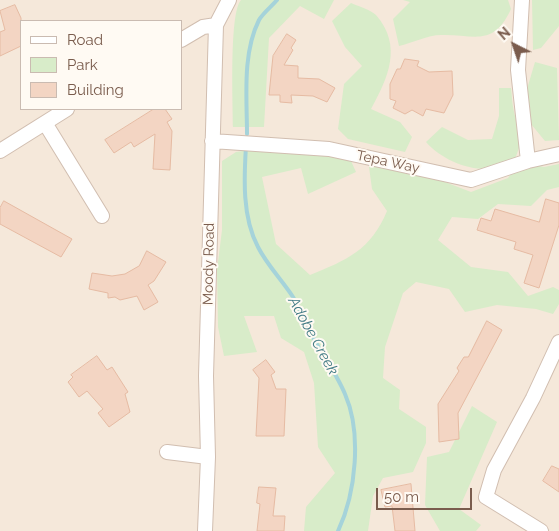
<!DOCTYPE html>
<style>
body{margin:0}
#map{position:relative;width:559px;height:531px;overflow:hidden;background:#fdf6ec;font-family:Raleway,sans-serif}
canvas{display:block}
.legend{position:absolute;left:20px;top:20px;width:162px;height:90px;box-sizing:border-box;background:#fffaf3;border:1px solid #cabbb1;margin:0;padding:6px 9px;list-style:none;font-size:15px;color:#7a5c4d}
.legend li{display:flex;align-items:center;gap:10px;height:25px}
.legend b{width:25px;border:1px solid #cabbb1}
.north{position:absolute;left:489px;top:20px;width:50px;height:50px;-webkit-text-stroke:4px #fffaf3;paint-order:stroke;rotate:319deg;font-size:14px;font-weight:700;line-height:20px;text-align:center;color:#7a5c4d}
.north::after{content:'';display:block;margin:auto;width:18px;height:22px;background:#7a5c4d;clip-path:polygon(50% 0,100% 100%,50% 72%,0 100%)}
.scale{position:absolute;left:376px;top:488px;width:96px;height:22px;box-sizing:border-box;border:2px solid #7a5c4d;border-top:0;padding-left:6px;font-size:15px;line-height:18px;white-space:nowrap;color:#7a5c4d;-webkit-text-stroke:4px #fffaf3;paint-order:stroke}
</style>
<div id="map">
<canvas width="559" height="531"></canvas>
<ul class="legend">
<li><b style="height:6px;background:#fff"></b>Road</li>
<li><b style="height:14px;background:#d8ecc9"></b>Park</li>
<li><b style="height:14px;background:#f3d5c3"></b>Building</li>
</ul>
<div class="north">N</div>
<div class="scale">50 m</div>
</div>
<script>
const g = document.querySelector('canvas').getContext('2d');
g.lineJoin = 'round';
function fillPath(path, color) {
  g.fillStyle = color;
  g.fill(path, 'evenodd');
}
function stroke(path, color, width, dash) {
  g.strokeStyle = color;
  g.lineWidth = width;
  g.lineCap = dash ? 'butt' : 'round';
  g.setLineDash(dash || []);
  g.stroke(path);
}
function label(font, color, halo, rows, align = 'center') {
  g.font = font + ' Raleway,sans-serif';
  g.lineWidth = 4;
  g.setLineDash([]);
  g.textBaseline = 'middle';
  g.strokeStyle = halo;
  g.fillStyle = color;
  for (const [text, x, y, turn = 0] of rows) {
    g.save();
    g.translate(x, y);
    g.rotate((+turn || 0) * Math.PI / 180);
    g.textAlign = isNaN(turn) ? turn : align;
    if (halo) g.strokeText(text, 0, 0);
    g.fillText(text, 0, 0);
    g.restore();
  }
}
const residential = new Path2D(`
 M0,0H559V531H0ZM21,21H181V109H21Z`);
const green = new Path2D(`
 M241,0H334L324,19L300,6L269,38L264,127H233C233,104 229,13 241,0Z
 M403,0H508L511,9C493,48 474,34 441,35C428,35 412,43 399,46L393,19L410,2Z
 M532,0H559V26L541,48L533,50Z
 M351,3C358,6 371,10 376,15C403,46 388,78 371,109L400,122L412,137L405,152L348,139L338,129L344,84L362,66L345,47L332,21Z
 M535,62L557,68L559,140L545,141L531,124L527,89Z
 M499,88H511C512,95 512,104 514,112C520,138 525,137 513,163C504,165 494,169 486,169C464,169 440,158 426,142L442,127L468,140L492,139L499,116Z
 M286,144L347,152L356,172L308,194L301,168L262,177L276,244L310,275C347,260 371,250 387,211L372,189L369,167L378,158L427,169L445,182L471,192L508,178L520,162L544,167L559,164V187L547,190L531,206L498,204L478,219L452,217L438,240L471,267L508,272L528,296L553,287L559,290V304L553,314L536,309L497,305L465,312L449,289L416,282L403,293L385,347L383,378L400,390L399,409L426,427V443L413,472L383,478L373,496L368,531H304L306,507L335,473L318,447L314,383L304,352L281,338L274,316H244L257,352L224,356L218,327L217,270L222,230V161L236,152Z
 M472,406L497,422L459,509L481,525L476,531H440L425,505L427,457L449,452Z`);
const stream = new Path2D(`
 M247,134C247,98 242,54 259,20C263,13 272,6 277,0
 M246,146C244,178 242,217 258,247C267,265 282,280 293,297C302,311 307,327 315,341C325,358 337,375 345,394C362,433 356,493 338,531`);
const building = new Path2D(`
 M15,5L21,18V46L0,56V32L5,30L0,11Z
 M287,34L296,40L291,48L293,50L284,65L298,66V78L319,79L335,88L327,102L313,96L291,95L292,103L280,102V95H269L273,56Z
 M405,59L419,61L417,66L429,72L452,71L453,95L444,113L426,109L423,116L412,110L405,114L393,108L396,101L390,99V84L397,69H400Z
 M154,109H165L172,119L167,122L172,131L170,170L153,169L155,134L134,147L131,142L114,153L105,140Z
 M546,199L559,203V225L539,288L524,283L533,255L514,249L516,242L477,230L481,218L491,221L495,209L539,222Z
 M4,201L72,239L61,257L0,224V208Z
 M147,251L166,262L154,281L148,285L158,302L144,310L137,296L120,300L115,297L108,298V293L89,289L92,273L112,276L125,274L139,266Z
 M487,321L502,330L458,413L459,439L439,442L438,404L459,371L457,368L464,357H468Z
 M97,356L107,370L112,367L128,392L125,394L130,412L109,427L98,413L103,409L87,391L79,397L68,382L73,377L71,375Z
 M266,360L275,372L271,375L276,389H286L284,436H256L259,378L253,370Z
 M552,466L559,469V492L543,481Z
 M411,484L415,531H395L392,506L385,507L381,490Z
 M259,487L276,488L273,516H285L284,531H257L260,504L257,503Z`);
const minor = new Path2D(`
 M522,0L518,70L528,161
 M181,40L203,27L216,25
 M45,123L102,216
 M212,141L329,149L471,180L528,161L559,154
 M0,151L67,109
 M167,452L208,457
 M205,531L208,457L206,376L216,25L229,0
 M541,531L486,497L494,470L533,398L559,342`);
const streetNames = [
 ["Tepa Way",388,162,12],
 ["Moody Road",209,264,-89]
];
const waterNames = [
 ["Adobe Creek",313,336,61]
];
fillPath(residential, '#f5e8da');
fillPath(green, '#d8ecc9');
stroke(stream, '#a5d3da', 4);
fillPath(building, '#f3d5c3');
stroke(building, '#e6bba3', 1);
stroke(minor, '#d1beb0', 16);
stroke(minor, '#fff', 14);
label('14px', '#7a5c4d', '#fffaf3', streetNames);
label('italic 15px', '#437c86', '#fffaf3', waterNames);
</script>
